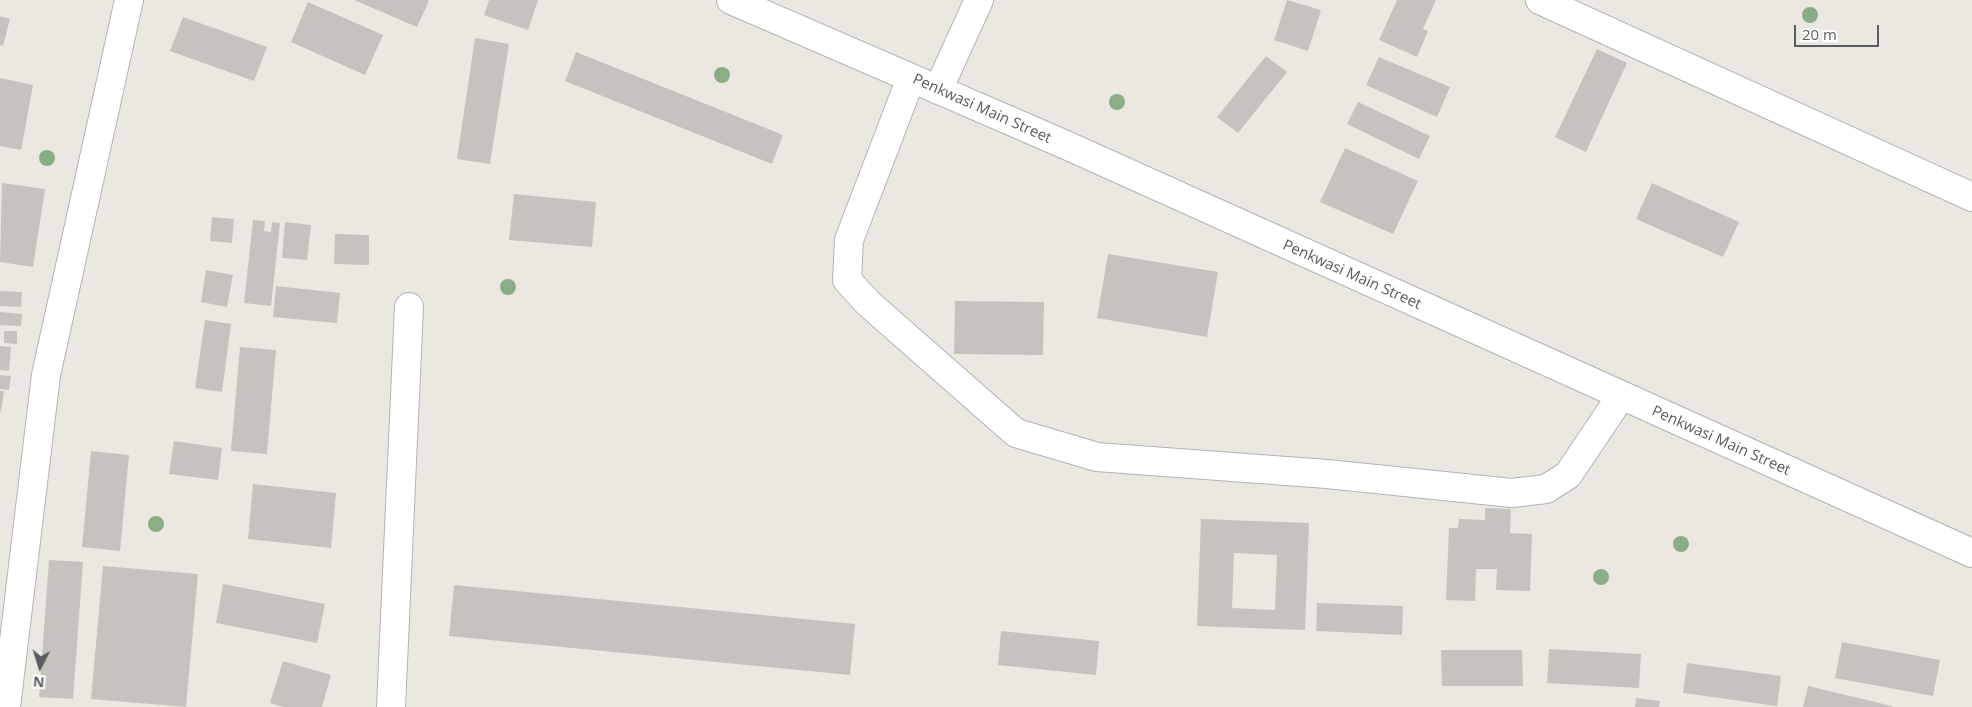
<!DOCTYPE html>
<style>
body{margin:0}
#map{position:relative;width:1972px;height:707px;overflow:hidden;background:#ebe8e1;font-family:"Open Sans",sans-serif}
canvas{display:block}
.north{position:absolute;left:15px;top:642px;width:50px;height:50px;-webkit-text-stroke:4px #fff;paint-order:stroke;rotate:185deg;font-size:14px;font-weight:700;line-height:20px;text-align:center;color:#595d60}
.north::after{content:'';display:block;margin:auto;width:18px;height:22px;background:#595d60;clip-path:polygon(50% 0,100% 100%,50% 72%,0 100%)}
.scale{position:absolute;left:1794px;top:25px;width:85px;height:22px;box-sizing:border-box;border:2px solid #595d60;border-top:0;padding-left:6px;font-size:15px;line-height:18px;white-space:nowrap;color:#595d60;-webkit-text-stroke:4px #fff;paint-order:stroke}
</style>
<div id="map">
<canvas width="1972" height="707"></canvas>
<div class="north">N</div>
<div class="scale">20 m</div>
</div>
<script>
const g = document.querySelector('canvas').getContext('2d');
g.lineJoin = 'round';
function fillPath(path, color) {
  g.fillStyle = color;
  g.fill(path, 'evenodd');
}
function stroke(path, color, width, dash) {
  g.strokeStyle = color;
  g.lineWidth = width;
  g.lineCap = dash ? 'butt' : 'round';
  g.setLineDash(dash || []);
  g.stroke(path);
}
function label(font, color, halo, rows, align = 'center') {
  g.font = font + ' "Open Sans",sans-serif';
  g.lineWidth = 4.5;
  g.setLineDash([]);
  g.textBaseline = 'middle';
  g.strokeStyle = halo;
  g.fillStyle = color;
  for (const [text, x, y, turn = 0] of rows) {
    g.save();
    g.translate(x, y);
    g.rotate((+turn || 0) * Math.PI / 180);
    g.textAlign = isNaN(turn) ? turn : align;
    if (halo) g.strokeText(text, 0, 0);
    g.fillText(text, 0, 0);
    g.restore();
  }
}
const building = new Path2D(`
 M354,0H427L429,1L417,27Z
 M489,0H538L528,30L484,15Z
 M1287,0L1321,10L1308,51L1274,40Z
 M1397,0H1436L1423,29L1428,31L1417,57L1379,40Z
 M308,2L383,35L365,75L291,42Z
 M0,16L10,19L3,46L0,45Z
 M183,17L267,47L254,81L170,51Z
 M475,38L509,44L490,164L457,159Z
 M1597,49L1627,63L1586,152L1555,137Z
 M576,52L783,135L772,164L565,81Z
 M1266,56L1287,72L1238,133L1217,117Z
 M1379,57L1450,87L1437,117L1366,85Z
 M0,78L33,85L21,150L0,146Z
 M1358,102L1430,136L1419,159L1347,124Z
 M1345,148L1418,181L1393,234L1320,202Z
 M2,183L45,189L33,267L0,262Z
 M1652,183L1739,222L1723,257L1636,219Z
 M514,194L596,202L592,247L509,240Z
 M212,217L234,219L232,243L210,241Z
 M253,220L265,221L264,231L271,232L272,222L280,223L271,306L244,303Z
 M285,222L311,225L307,260L282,258Z
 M335,234L369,235V265L334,264Z
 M1108,254L1218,272L1207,337L1097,318Z
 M206,270L233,275L227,307L201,302Z
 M276,286L340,293L337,323L273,317Z
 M0,291L22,292L21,307L0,306Z
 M955,301L1044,302L1043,355L954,354Z
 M0,312L22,314L21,326L0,325Z
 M205,320L231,324L222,392L195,388Z
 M4,331H17V344L4,343Z
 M0,346L11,347L9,371L0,370Z
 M240,347L276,350L267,454L231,451Z
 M0,375L11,376L9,390L0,389Z
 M0,391H4L1,412H0Z
 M174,441L222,448L218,480L169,474Z
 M91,451L129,455L120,551L82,547Z
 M253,484L336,493L331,548L248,539Z
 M1485,508L1511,509L1510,533L1532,534L1530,591L1496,590L1497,569H1476L1475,601L1446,600L1449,528H1458L1459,519L1485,520Z
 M1201,519L1309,523L1305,630L1197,626ZM1234,553L1277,555L1275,610L1232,608Z
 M49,560L83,562L73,699L39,697Z
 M103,566L198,574L186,707L91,699Z
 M223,584L325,604L317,643L216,623Z
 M454,585L855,624L850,675L449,636Z
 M1317,603L1403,606L1402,635L1316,631Z
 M1001,631L1099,641L1096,675L998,665Z
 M1842,642L1940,660L1933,696L1835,678Z
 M1549,649L1641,654L1639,688L1547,683Z
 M1441,650H1522L1523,686H1442Z
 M283,661L331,675L322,707H284L270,703Z
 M1687,663L1781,676L1777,706L1683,693Z
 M1808,686L1892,706V707H1803Z
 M1636,698L1660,701L1659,707H1635Z`);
const minor = new Path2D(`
 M731,0L1066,145L1972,553
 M1540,0L1972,197
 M911,78L849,240L847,280L868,303L1016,433L1097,457L1327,474L1512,493L1546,489L1568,475L1621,396
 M938,90L979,0
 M6,707L46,375L129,0
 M391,707L409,307`);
const trees = [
 [1810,15],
 [722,75],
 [1117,102],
 [47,158],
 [508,287],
 [156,524],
 [1681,544],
 [1601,577]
];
const streetNames = [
 ["Penkwasi Main Street",982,109,24],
 ["Penkwasi Main Street",1352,275,24],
 ["Penkwasi Main Street",1721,441,24]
];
fillPath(building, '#c6c3be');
stroke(minor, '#b1b4b7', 30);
stroke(minor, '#fff', 28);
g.fillStyle = '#8bad86';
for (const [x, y] of trees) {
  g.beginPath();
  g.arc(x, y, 8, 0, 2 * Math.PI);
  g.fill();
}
label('15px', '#595d60', '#fff', streetNames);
</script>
